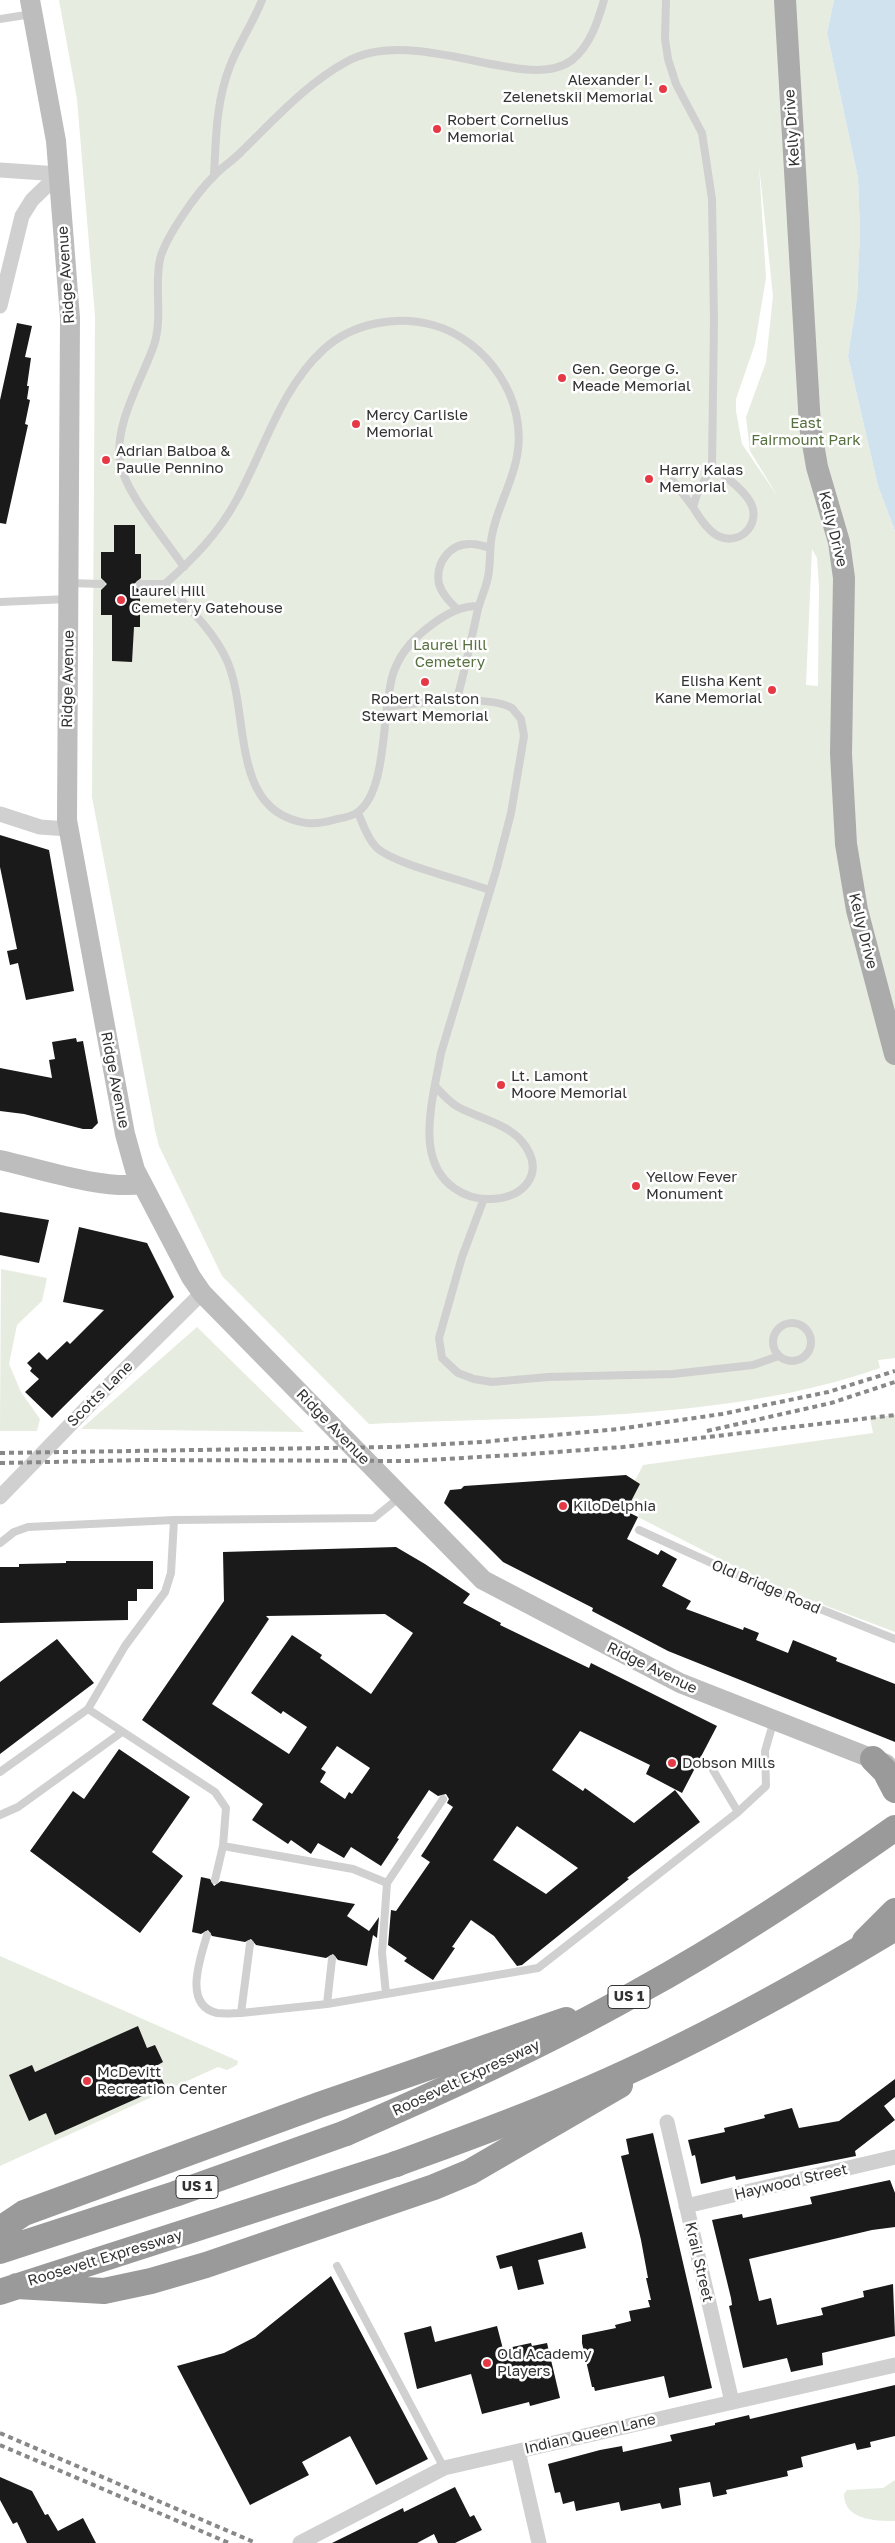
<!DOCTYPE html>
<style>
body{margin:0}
canvas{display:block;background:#fff}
</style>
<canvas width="895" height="2543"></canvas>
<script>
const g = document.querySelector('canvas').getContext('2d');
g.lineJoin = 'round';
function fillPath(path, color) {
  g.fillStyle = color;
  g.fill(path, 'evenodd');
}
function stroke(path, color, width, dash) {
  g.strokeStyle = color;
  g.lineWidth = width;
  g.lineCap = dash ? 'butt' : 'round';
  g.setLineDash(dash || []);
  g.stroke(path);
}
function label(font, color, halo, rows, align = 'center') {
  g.font = font + ' "Golos Text",sans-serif';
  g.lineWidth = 5;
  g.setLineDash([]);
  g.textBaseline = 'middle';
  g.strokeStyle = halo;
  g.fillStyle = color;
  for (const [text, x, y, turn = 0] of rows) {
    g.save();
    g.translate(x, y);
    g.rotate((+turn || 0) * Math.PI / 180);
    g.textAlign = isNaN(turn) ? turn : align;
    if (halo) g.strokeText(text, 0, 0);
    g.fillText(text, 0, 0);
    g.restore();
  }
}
const green = new Path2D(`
 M59,0H834L827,33L858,178L860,232L857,298L848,356L878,486L895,531V1358L878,1360L880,1368C723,1423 534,1416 369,1424L222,1276L159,1146L155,1130L92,797L95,316L77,99ZM759,165L773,296L766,362L746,417L750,451L778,497L742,444L736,411V399L755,344L766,278ZM812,549L817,558L819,587L818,686L806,685Z
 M1,1269L47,1278L42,1301L17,1325L9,1364L21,1392L40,1419L37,1431H0Z
 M197,1327L304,1432L81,1429Z
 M895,1415V1632L771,1585L638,1517L639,1514L622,1506L643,1465L873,1433L870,1418Z
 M0,1956L238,2061L237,2065L227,2070L218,2067L0,2166Z
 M895,2480V2521C875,2521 844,2520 844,2494L847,2490L883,2488Z`);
const water = new Path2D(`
 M834,0H895V531L878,486L848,356L857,298L860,232L858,178L827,33Z`);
const building = new Path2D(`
 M17,323L32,326L25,357L31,358L27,386H29L27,399L30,400L25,424L28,425L6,524L0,523V400Z
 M114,525H135V554H141V578L134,584L135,587L140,590V627H134L132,662L112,661V615H101V590L107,584L101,578V552H114Z
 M0,835L49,850L74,991L26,1000L18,963L10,965L7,951L17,949L0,867Z
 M76,1038L77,1042L83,1041L98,1123L92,1129H83L24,1114L0,1111V1068L52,1078L49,1060L55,1059L52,1042Z
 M0,1212L49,1220L39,1263L0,1255Z
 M79,1227L147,1243L174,1297L52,1418L25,1392L39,1379L30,1371L32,1368L27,1363L39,1352L47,1360L67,1341L70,1344L104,1310L63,1302Z
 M626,1475L640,1484L626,1511L638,1517L627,1539L658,1555L661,1550L677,1559L662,1586L691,1601L686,1609L743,1630L744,1627L759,1633L756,1640L788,1653L793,1640L837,1658L836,1661L895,1684V1742L668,1651L592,1611L593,1608L503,1562L444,1503L450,1490L461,1489L464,1486Z
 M396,1547L425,1564L470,1594L463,1603L501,1623L500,1625L589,1668L591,1663L717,1726L682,1793L646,1774L650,1765L580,1731L552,1770L583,1791L585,1788L634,1823L675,1790L700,1822L627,1878L629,1879L522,1965L517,1966L494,1936L471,1920L452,1947L455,1948L433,1980L404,1961L407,1958L388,1945L391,1910L396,1911L430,1862L421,1856L453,1807L447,1803L449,1799L446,1794L438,1796L429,1790L397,1838L399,1839L381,1866L351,1847L344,1858L318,1843L311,1854L291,1840L288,1844L252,1820L263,1804L142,1720L224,1601L223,1552ZM385,1614L413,1633L371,1694L320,1658L322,1655L292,1635L251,1693L281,1714L283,1711L307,1727L289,1754L212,1704L269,1619L266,1616ZM337,1746L370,1768L352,1794L349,1792L345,1799L320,1782L326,1772L321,1769ZM517,1826L558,1854L578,1868L546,1894L493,1860Z
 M66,1561H153V1589H137V1601H128V1620L0,1623V1567H19V1564L66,1563Z
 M57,1639L94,1683L0,1754V1682Z
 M119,1749L190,1797L152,1852L183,1876L140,1933L30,1851L73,1791L84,1799Z
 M201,1877L210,1879L214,1886L221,1881L355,1904L347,1916L369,1931L379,1917L377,1938L373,1935L367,1966L338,1960L333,1954L326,1958L256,1945L251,1939L245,1942L212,1936L208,1930L201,1934L192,1932Z
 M138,2026L147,2048L155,2045L163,2062L156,2066L165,2086L55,2135L46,2113L29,2121L9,2075L32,2065L35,2072Z
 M895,2079V2097L884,2106L895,2120L855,2151L856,2156L736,2180L735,2176L701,2184L695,2155L692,2156L688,2140L725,2132L724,2128L765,2118L764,2115L792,2108L799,2128L839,2121Z
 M653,2133L712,2388L669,2398L664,2376L595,2391L594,2387H592L582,2343V2335L616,2328L615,2325L631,2321L629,2311L650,2307L648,2300H651L646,2278H648L641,2240L621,2156L629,2154L626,2139Z
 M890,2180L895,2193V2227L872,2230L749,2259L759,2301L771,2298L777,2325L823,2315L821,2308L864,2297L863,2291L893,2284L895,2336L822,2353L823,2365L791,2372L787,2358L743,2368L729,2306L732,2305L731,2298L712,2220L742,2214L743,2218L812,2204L810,2197Z
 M582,2232L586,2248L538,2260L544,2284L518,2290L512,2266L500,2269L496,2256Z
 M331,2276L428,2459L376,2485L350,2436L302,2462L309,2475L250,2505L177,2366L224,2353L255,2337Z
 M431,2326L435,2342L497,2326L503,2349L531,2343L532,2346L547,2343L560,2398L530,2406L529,2402L482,2414L471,2374L417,2389L404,2333Z
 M895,2385V2436L870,2442L871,2447L857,2450L855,2443L801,2457L803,2467L787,2471L788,2476L726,2490L727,2494L713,2497L710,2482L679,2488L681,2505L662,2509L660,2503L621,2511L619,2502L576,2511L574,2501L563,2504L560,2492L555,2493L548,2464L600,2450L622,2446L623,2452L672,2441L670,2435L715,2425V2423L749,2415L750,2419Z
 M0,2477L32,2491L45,2515L48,2514L58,2531L83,2518L96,2543H27L17,2522L13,2524L0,2500Z
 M455,2487L470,2517L474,2515L482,2530L455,2543H438L434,2534L417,2543H332L403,2508L404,2512Z`);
const service = new Path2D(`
 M666,0L665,39L668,59L676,84L702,133L712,199L714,320L712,466L697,494L693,507C699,517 707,530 718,536C742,547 763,521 749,500C740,486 724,476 712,466
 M0,19L32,14
 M214,175C216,137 216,102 230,66C239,43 253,23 262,0
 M673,481L693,507
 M184,567C166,540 125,493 120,462C114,423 142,380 154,345C163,317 154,287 160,259C166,236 198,191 215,175C223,166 234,160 242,151C275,119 306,84 346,62C417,23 527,95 572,60C590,46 598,21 604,0
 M69,583L101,584
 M140,584H165C193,559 219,533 237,499C264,450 281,388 324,349C353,323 396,315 433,325C487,340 528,400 517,456C512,484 497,508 492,535C489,549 491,563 488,577C486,588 481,598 478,609C471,640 465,671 456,702
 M165,584C189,608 215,632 228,663C250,717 230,813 307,823C317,824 327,822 337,819C343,818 353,816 358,812C389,789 381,706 394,671C402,650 416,636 434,623C448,613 461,606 479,606
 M0,602L68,599
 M457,609C450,602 442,594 439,584C435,563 450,543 471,544C477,544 484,546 490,548
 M387,707C416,703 487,694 512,708L521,719L524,736L511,813L496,871L441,1053C436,1081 427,1115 430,1144C440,1229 562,1204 526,1147C512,1124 480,1119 458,1107C449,1102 442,1094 435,1086
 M358,813C363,824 367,838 376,847C393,864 463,880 489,890
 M483,1201L462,1257L439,1338L442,1358L458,1373L474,1379L492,1382L548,1377L673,1374L753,1365L779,1356
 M773 1342a19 19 0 1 1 38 0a19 19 0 1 1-38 0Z
 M639,1530L760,1585L895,1639
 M0,1543L14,1532L28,1527L174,1520L374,1518L400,1497
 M88,1709L215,1792L226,1808L223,1846
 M713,1770L738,1812
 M0,1772L88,1709L125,1646L165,1592L171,1573L174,1520
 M443,1799L387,1883L382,1953L386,1994L538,1968L738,1812L766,1786L765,1751L774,1720
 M0,1815L18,1807L122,1732
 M215,1880L223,1846L353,1869L387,1883
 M207,1935C201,1957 182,2005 217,2013C225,2014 234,2013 241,2013
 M250,1944L241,2013L327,2004
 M332,1959L327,2004L386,1994
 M337,2266L444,2468`);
const minor = new Path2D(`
 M0,170L59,174
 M0,306L22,216L32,200L59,174
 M0,814L40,827L68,829
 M0,1497L104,1390L202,1293
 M667,2122L732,2402
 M686,2206L895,2157
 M518,2451L539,2543
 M300,2543L444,2468L895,2365`);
const secondary = new Path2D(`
 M30,0L56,141L70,318L67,820L125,1134L135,1170L191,1277L202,1293L483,1580L680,1683L886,1764
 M0,1160C41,1169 102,1190 142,1184`);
const primary = new Path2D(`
 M785,0L810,426L817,467L839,542L844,578L841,754L846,844L857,910L895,1054`);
const motorway = new Path2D(`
 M873,1759L885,1771L895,1790
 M865,1941L895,1911
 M0,2229L24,2213L319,2105L566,2020
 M0,2251L175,2194L346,2133
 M17,2286L104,2291L151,2281L206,2265L434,2187L470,2172L620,2085
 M0,2292L396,2164`);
const rail = new Path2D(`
 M707,1431L831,1403L895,1382
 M0,1453L391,1447L482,1442L618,1429L722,1414L828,1392L895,1371
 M0,1463L146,1460L411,1461L530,1454L623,1447L895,1415
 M0,2433L256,2543
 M0,2445L229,2543`);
const motorwayBridge = new Path2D(`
 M346,2133C444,2090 542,2046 636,1993C726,1944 811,1887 895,1828
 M396,2164C456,2142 515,2121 573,2096C685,2049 792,1990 895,1928`);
const markers = [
 [663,89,5,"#e63946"],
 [437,129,5,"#e63946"],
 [562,378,5,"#e63946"],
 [356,424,5,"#e63946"],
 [106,460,5,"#e63946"],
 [649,479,5,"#e63946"],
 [121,600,5,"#e63946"],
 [425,682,5,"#e63946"],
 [772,690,5,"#e63946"],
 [501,1085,5,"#e63946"],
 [636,1186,5,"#e63946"],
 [563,1506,5,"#e63946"],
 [672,1763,5,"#e63946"],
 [87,2081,5,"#e63946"],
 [487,2363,5,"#e63946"]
];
const shields = [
 [629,1997,42],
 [197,2187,42]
];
const shieldNames = [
 ["US 1",629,1997],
 ["US 1",197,2187]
];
const poiNames = [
 ["Alexander I.",653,80,"right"],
 ["Zelenetskii Memorial",653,97,"right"],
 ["Robert Cornelius",447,120],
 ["Memorial",447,137],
 ["Gen. George G.",572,369],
 ["Meade Memorial",572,386],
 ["Mercy Carlisle",366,415],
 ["Memorial",366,432],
 ["Adrian Balboa &",116,451],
 ["Paulie Pennino",116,468],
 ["Harry Kalas",659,470],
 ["Memorial",659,487],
 ["Laurel Hill",131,591],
 ["Cemetery Gatehouse",131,608],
 ["Elisha Kent",762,681,"right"],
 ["Kane Memorial",762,698,"right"],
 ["Robert Ralston",425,699,"center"],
 ["Stewart Memorial",425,716,"center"],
 ["Lt. Lamont",511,1076],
 ["Moore Memorial",511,1093],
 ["Yellow Fever",646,1177],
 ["Monument",646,1194],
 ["KiloDelphia",573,1506],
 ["Dobson Mills",682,1763],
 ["McDevitt",97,2072],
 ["Recreation Center",97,2089],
 ["Old Academy",497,2354],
 ["Players",497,2371]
];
const streetNames = [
 ["Kelly Drive",792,128,-94],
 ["Ridge Avenue",66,275,-94],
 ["Kelly Drive",833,529,76],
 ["Ridge Avenue",68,679,-89],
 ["Kelly Drive",863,931,76],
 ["Ridge Avenue",115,1080,79],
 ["Scotts Lane",100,1394,-45],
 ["Ridge Avenue",333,1427,46],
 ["Old Bridge Road",766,1587,23],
 ["Ridge Avenue",652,1668,26],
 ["Roosevelt Expressway",466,2078,-25],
 ["Haywood Street",791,2182,-13],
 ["Roosevelt Expressway",105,2258,-17],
 ["Krail Street",699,2262,77],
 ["Indian Queen Lane",590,2434,-13]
];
const parkNames = [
 ["East",806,423],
 ["Fairmount Park",806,440],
 ["Laurel Hill",450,645],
 ["Cemetery",450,662]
];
fillPath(green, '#e6ecdf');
fillPath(water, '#cfe2ee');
fillPath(building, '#1a1a1a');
stroke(service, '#d0d0d0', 8);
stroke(minor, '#d0d0d0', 15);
stroke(secondary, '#bdbdbd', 20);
stroke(primary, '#ababab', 22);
stroke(motorway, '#9a9a9a', 26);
stroke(rail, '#888', 4, [5, 4]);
stroke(motorwayBridge, '#9a9a9a', 26);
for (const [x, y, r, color] of markers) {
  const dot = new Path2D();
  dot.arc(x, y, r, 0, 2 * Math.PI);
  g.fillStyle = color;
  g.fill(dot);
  stroke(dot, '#fff', 2);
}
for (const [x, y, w] of shields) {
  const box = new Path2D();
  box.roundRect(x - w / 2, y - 11.5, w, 23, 4);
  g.fillStyle = '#fff';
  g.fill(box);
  stroke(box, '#333', 1);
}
label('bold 14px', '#333', null, shieldNames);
label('15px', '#333', '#fff', poiNames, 'left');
label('15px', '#333', '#fff', streetNames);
label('15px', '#56703f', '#fff', parkNames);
</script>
